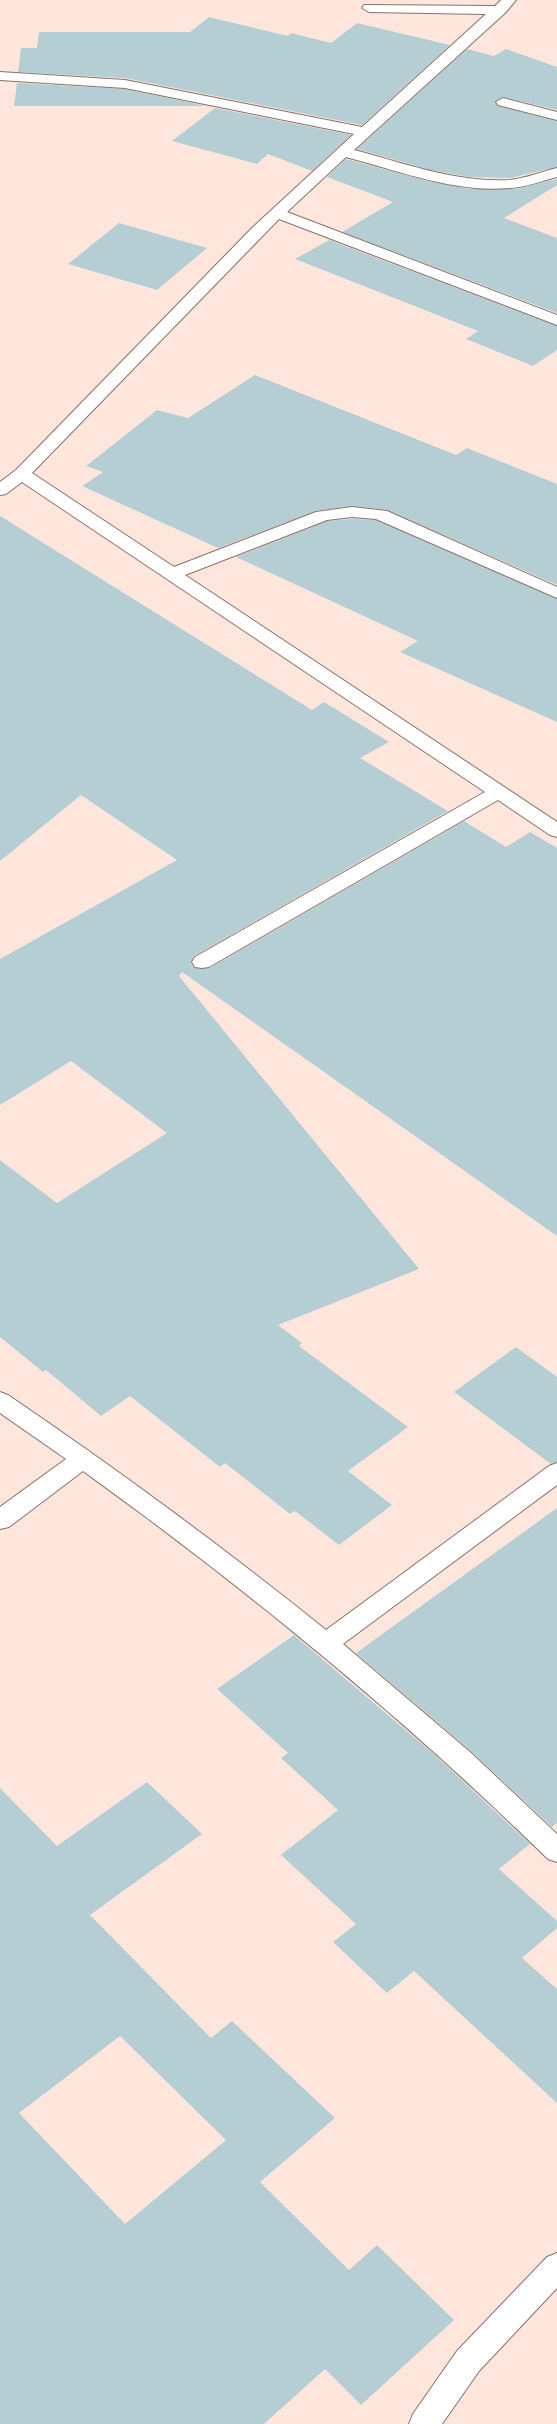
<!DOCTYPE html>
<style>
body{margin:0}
canvas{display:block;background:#fee6dd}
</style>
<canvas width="557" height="2424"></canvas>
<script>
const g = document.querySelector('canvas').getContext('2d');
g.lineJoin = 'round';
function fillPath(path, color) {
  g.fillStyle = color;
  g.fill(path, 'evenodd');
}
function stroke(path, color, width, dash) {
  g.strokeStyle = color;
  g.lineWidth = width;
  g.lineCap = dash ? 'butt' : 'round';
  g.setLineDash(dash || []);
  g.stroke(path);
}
const building = new Path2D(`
 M209,17L288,36L291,33L331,43L357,23L450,45L362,125L125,78L18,72L21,48H37L39,32H190Z
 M467,49L494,56L506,49L557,67V110L503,97L495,102L498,106L557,121V167L510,178L470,177L431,170L357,149Z
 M17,83L125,89L206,106H14Z
 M215,108L351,135L312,171L268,154L257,164L172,141Z
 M346,159L427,181L468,189H516L557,179V185L504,218L557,238V313L342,232L393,202L327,177Z
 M119,223L207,248L157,290L68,264Z
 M329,240L557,326V350L533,366L466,339L478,331L295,259Z
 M255,375L456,455L467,448L557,484V585L387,510L352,506L316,511L218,548L82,486L103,472L86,466L157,410L188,418Z
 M0,516L312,710L324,702L389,742L360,758L448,811L194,956L191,963L195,968H210L464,821L506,847L530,832L557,848V1236L182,972L179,976L419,1269L278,1325L302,1343L299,1346L408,1427L348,1471L392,1505L339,1545L295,1511L290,1514L225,1463L220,1467L130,1396L101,1416L46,1370L43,1372L0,1337V1160L57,1203L167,1133L71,1061L0,1105V959L177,860L81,795L0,861Z
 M352,519L376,520L557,599V722L400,652L418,641L236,557L327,521Z
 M516,1347L557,1377V1462L551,1464L454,1392Z
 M557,1508V1823L552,1827L471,1751L356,1653Z
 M294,1635L436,1756L530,1844L499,1869L557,1921V1928L522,1958L557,1989V2103L414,1971L387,1993L333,1942L356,1924L281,1855L338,1810L281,1758L288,1753L217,1689Z
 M147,1782L202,1834L90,1915L211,2038L232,2021L335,2118L260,2182L349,2270L377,2245L454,2320L361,2405L325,2369L264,2424H0V1788L57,1846ZM120,2036L226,2140L125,2224L19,2113Z`);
const street = new Path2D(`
 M501,0H516L505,13L354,150C404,163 457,183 510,180C526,178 541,172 557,168V177C542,181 526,187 510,188C455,193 399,171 346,157L287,212L557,315V325L279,219L32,473L174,567L316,512L352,507L387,511L557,587V598L376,519L352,517L327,520L185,575L557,822V837L550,835L498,800L209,967L202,968L195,967L192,962L195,957L485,792L22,482L6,494L0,495V482L16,470L253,227L354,134L125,88L0,80V72L125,80L362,127L486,14L369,12L362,8L364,5L495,6Z
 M503,98L557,112V120L498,105L496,102Z
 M0,1392L8,1395C117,1469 223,1547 326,1630L549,1466L557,1463V1485L343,1644L470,1752L557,1834V1862L548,1859C403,1717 247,1589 83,1471L9,1527L0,1529V1507L66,1459L0,1413Z
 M557,2253V2288L479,2371L442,2424H409L413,2414L457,2351L547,2257Z`);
fillPath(building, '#b4ced3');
stroke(street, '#86726a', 2);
fillPath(street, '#fff');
</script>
